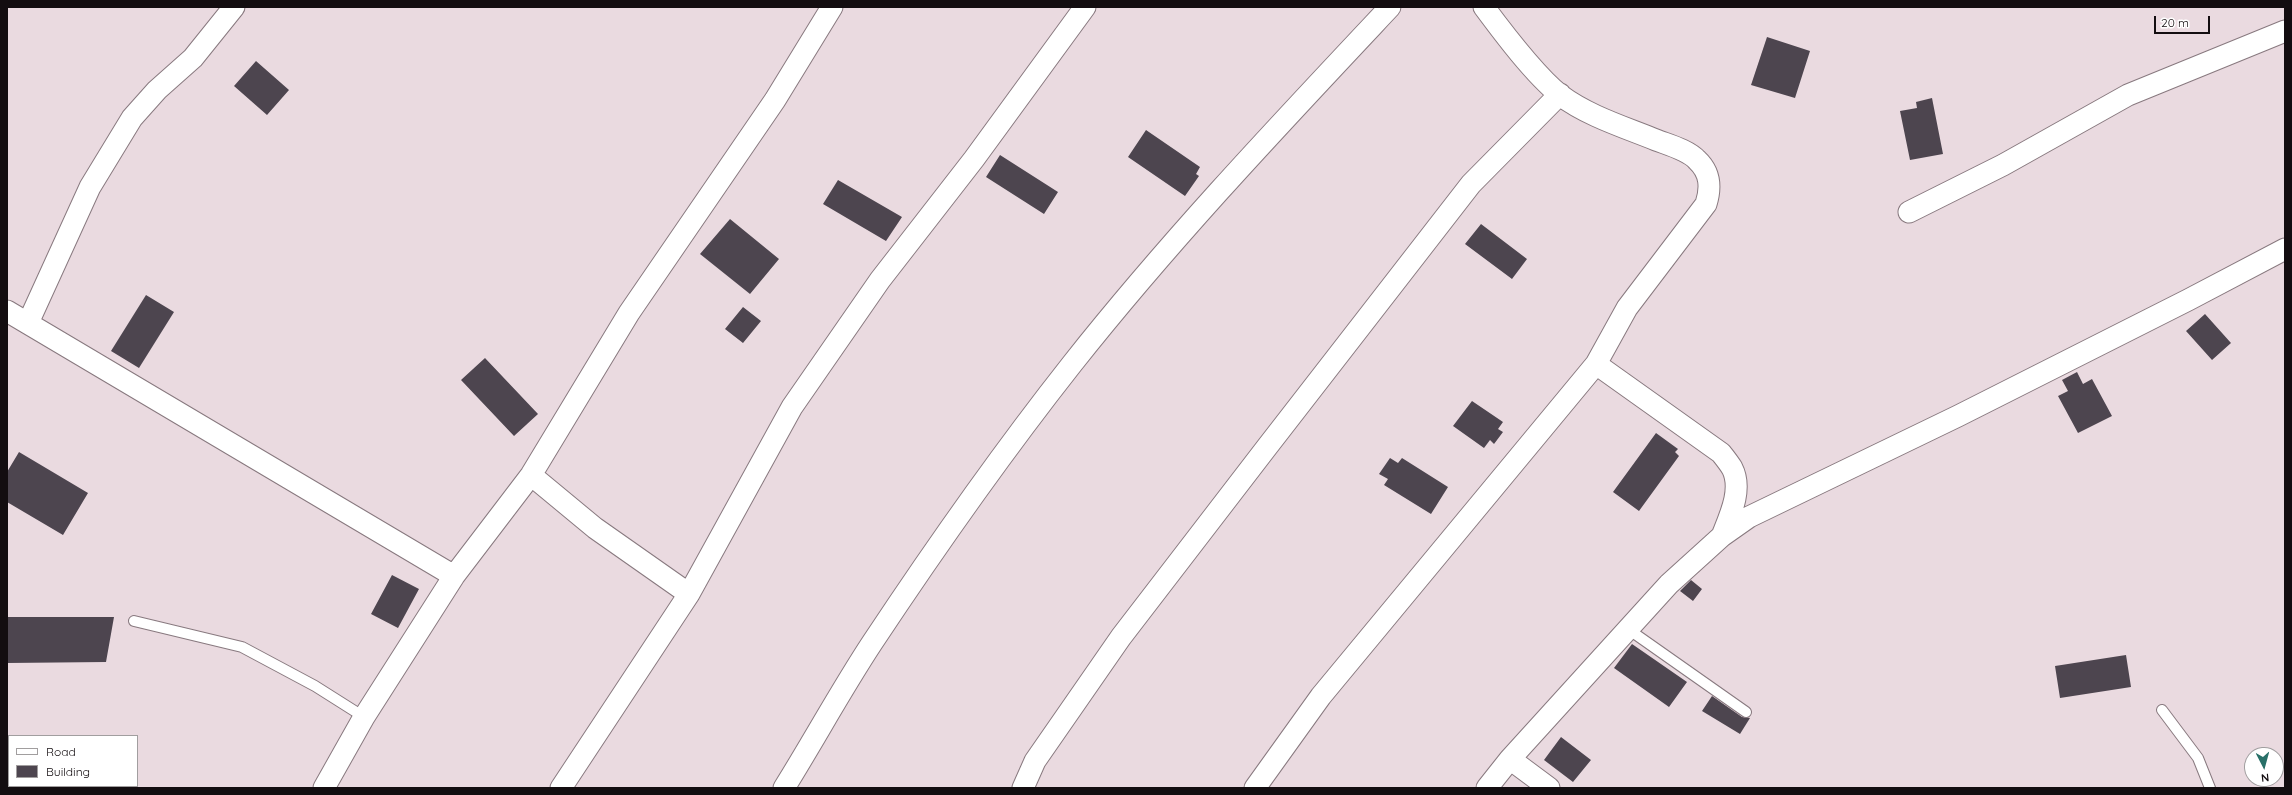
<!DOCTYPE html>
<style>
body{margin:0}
#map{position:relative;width:2292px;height:795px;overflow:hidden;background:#eadae0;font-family:Quicksand,sans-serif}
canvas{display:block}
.frame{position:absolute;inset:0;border:8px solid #130d10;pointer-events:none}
.legend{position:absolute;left:8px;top:735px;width:130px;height:52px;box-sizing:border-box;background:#fff;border:1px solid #a19e9f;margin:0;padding:5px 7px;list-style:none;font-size:12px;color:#130d10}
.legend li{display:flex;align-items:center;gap:8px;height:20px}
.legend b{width:20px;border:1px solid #a19e9f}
.north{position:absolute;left:2244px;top:747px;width:40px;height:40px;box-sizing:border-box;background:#fff;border:1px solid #a19e9f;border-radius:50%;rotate:174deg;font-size:11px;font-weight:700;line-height:16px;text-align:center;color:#130d10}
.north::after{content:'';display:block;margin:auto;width:14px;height:18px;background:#287068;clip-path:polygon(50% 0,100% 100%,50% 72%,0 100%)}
.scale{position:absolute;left:2154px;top:16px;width:56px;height:18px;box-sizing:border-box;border:2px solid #130d10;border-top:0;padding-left:5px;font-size:12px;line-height:14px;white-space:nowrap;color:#130d10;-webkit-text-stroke:3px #fff;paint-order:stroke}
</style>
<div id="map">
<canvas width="2292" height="795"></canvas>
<div class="frame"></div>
<ul class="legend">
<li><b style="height:5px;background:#fff"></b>Road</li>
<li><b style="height:11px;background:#4d454f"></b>Building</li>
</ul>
<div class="north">N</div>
<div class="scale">20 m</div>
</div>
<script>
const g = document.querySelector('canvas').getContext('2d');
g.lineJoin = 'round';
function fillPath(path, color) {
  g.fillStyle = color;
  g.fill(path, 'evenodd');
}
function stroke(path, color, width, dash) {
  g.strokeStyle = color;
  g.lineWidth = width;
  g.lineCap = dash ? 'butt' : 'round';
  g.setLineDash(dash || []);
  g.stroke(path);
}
const building = new Path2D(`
 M1767,37L1810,51L1795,98L1751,85Z
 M256,61L289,90L267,115L234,86Z
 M1932,98L1943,154L1910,160L1900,111L1917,108L1916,102Z
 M1146,130L1200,167L1196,174L1199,176L1185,196L1128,157Z
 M1000,155L1058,192L1044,214L986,177Z
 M838,180L902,217L886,241L823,204Z
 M730,219L779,259L750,294L700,254Z
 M1481,224L1527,259L1512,279L1465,244Z
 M146,295L174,312L139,368L111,351Z
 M743,307L761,321L743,343L725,329Z
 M2205,314L2231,343L2212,360L2186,331Z
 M485,358L538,414L514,436L461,380Z
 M2077,372L2083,384L2092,379L2112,416L2078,433L2058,396L2068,391L2062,380Z
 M1472,401L1503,422L1498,429L1503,432L1494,444L1490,440L1484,448L1453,426Z
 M1656,433L1678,449L1675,452L1679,456L1639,511L1613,492Z
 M19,452L88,493L63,535L7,502V472Z
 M1390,458L1398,463L1402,458L1448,487L1431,514L1384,485L1388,479L1379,474Z
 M392,575L419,589L398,628L371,614Z
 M1691,580L1702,589L1693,601L1680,591Z
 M7,617H114L106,662L7,663Z
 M1632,644L1687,682L1669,707L1614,668Z
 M2126,655L2131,687L2060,698L2055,666Z
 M1712,696L1742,717L1750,718L1740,734L1702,711Z
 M1561,737L1591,760L1573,782L1544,760Z`);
const service = new Path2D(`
 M134,621L242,647L315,686L364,717
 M1628,629L1746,712
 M2162,710L2198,758L2210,788`);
const minor = new Path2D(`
 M1484,7C1504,34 1534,74 1560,95C1588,116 1624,127 1656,140C1669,145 1688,150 1697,160C1711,173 1711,188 1706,204L1627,308L1596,364
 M1909,212L2003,165L2128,95L2285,31
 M7,311L454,576
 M28,323L90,187L132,118L157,90L193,58L234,7
 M531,475L595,528L689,594
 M1510,759L1669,584L1722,536L1749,517L1958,416L2188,300L2285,249
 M324,788L364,717L454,576L531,475L629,313L775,100L832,7
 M561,788L689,594L792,407L880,280L974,159L1085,7
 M784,788C814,740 841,690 872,643C935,548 1001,454 1072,364C1171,239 1281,123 1390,7
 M1023,788L1035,761L1121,637L1267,447L1471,184L1560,94
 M1255,788L1321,696L1596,364L1721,453C1725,458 1729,463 1732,468C1743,489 1730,516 1722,536
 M1487,788L1510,759L1549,788`);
fillPath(building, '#4d454f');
stroke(service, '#88797f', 12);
stroke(minor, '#88797f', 23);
stroke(service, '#fff', 10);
stroke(minor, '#fff', 21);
</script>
